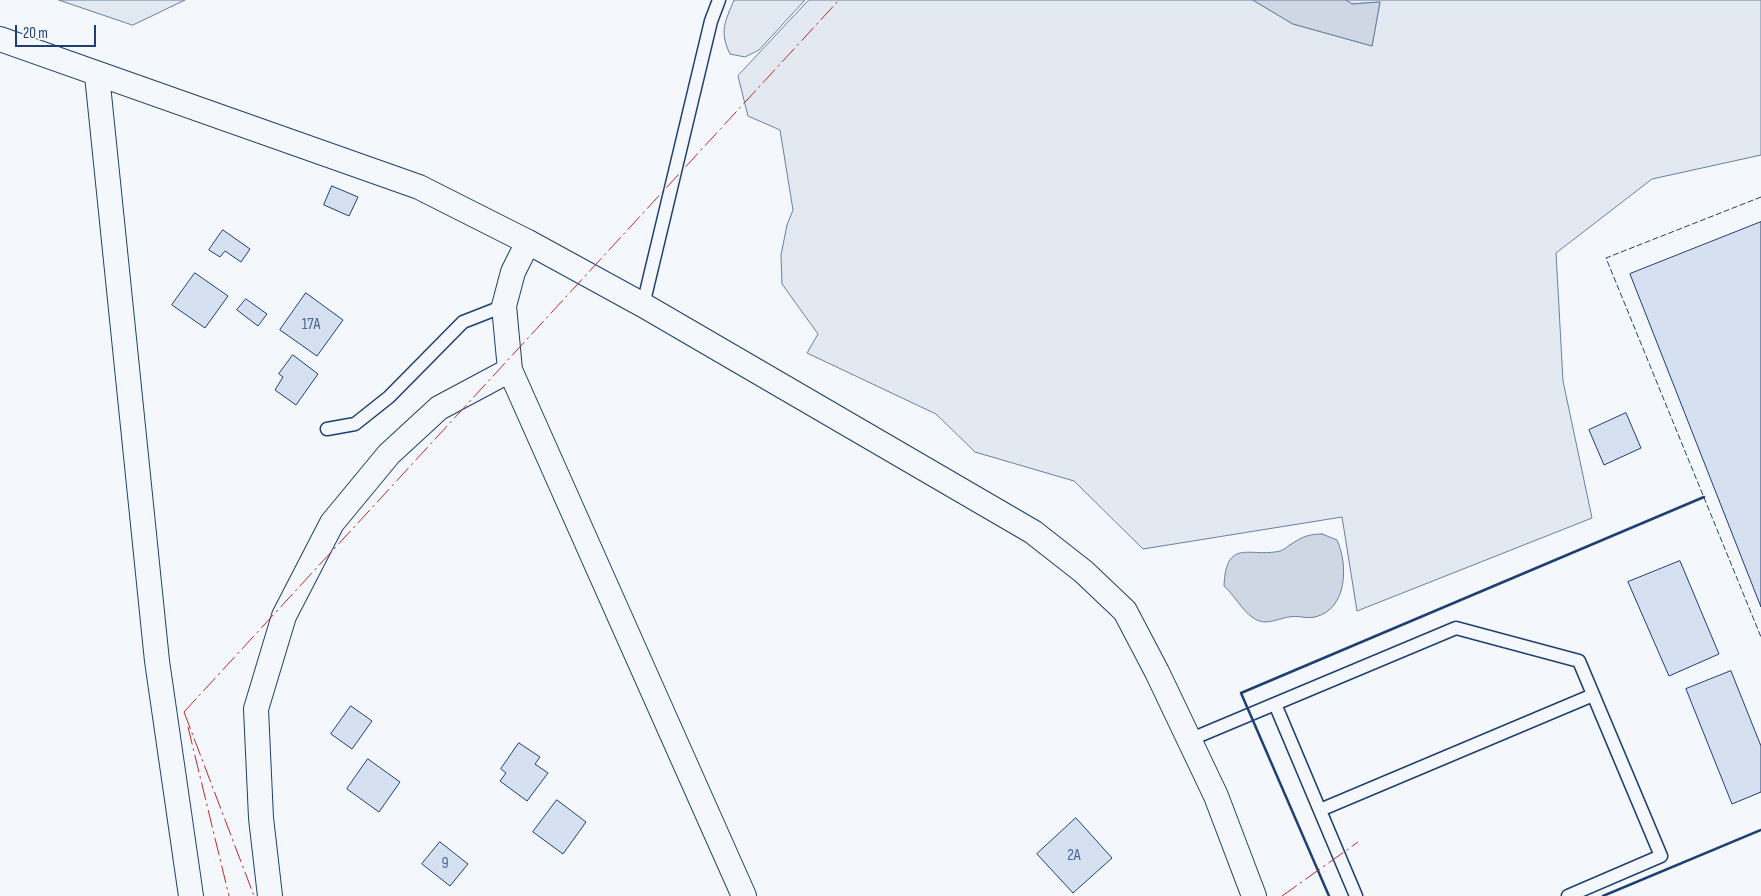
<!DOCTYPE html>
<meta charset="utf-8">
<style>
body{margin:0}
#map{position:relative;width:1761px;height:896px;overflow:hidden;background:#f4f7fb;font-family:"Sofia Sans Condensed",sans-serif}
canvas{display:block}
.scale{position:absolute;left:15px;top:25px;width:81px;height:22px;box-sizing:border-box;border:2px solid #1d3f73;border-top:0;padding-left:6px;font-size:15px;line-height:18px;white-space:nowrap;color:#1d3f73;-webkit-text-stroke:4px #f4f7fb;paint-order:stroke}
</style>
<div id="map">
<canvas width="1761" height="896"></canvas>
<div class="scale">20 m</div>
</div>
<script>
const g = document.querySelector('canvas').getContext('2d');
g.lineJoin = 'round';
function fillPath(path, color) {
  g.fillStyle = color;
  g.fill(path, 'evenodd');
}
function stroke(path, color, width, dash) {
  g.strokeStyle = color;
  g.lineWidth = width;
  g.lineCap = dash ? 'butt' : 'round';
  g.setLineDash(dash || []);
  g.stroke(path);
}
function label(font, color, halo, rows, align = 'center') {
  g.font = font + ' "Sofia Sans Condensed",sans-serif';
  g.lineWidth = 4;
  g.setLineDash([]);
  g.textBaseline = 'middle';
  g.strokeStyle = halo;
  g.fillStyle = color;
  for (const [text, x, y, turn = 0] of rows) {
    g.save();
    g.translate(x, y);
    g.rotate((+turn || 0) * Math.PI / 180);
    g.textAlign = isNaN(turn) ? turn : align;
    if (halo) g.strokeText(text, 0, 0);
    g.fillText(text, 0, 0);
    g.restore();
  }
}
const green = new Path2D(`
 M59,0H185L133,25Z
 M734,0H805L759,50L745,57L730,54C719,31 725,22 734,0Z
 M809,0H1253L1293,24L1372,46L1380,2L1352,4L1346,0H1761V155L1652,179L1556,253L1563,381L1592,518L1357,611L1342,517L1143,549L1074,481L975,452L936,414L807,353L818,334L782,284L781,255L787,225L793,210L780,130L748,116L738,76Z`);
const water = new Path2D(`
 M1253,0H1346L1352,4L1380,2L1372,46L1293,24Z
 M1322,534L1337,540C1348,564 1348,609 1315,617C1307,619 1297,615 1289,617C1276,619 1265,627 1252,617C1243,611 1234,595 1224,586C1226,537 1250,558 1280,551C1284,550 1289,545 1293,543C1303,536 1311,534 1322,534Z`);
const building = new Path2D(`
 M332,186L358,197L349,216L324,205Z
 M1761,222V607L1630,274Z
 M223,230L250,249L241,262L225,251L220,257L209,250Z
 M195,273L228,296L205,328L172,305Z
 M306,293L343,320L317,356L280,330Z
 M246,299L267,314L258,326L237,310Z
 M293,355L318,374L296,405L275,390L283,377L279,374Z
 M1626,413L1641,448L1604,465L1589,430Z
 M1680,561L1719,654L1669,676L1628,582Z
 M1731,671L1761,746V792L1732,804L1686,689Z
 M351,706L372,721L352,749L331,734Z
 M519,743L540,757L535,764L548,773L527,801L500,781L506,773L501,769Z
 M368,759L400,782L379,812L347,789Z
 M557,800L586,822L563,854L533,832Z
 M1076,818L1112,858L1073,893L1037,854Z
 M440,842L468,864L450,886L422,864Z`);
const lane = new Path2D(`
 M643,305L711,21L719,0
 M327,429L355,424L389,397L463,322L504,306
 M1275,704L1356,896
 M1189,740L1456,628L1579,661L1661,856L1568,896
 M1320,810L1593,695`);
const street = new Path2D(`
 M0,39L419,187L528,242L643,305L1033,532L1084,572L1125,611L1157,672L1216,796L1254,896
 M97,75L157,661L191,896
 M510,370L744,896
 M270,896L261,818L256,709L284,616L332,523L389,454L439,408L510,370L504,306L513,272L528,242`);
const fence = new Path2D(`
 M1761,197L1606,258L1761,637`);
const wall = new Path2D(`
 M1329,896L1241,693L1704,497
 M1603,896L1761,830`);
const power = new Path2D(`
 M184,712L839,0
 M184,712L254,896
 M188,727L229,896
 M1282,896L1358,842`);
const numberNames = [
 ["17А",311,325],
 ["2А",1074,856],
 ["9",445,864]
];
fillPath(green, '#e3e9f0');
stroke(green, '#687fa3', 1);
fillPath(water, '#cfd7e4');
stroke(water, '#687fa3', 1);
fillPath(building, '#d5e0f0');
stroke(building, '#1d3f73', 1);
stroke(lane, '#1d3f73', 15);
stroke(street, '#1d3f73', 26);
stroke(lane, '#f4f7fb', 12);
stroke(street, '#f4f7fb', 24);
stroke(fence, '#1d3f73', 1, [6, 2.5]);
stroke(wall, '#1d3f73', 2.5);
stroke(power, '#c62828', 1, [18, 4, 2.5, 4]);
label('16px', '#4b6792', null, numberNames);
</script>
